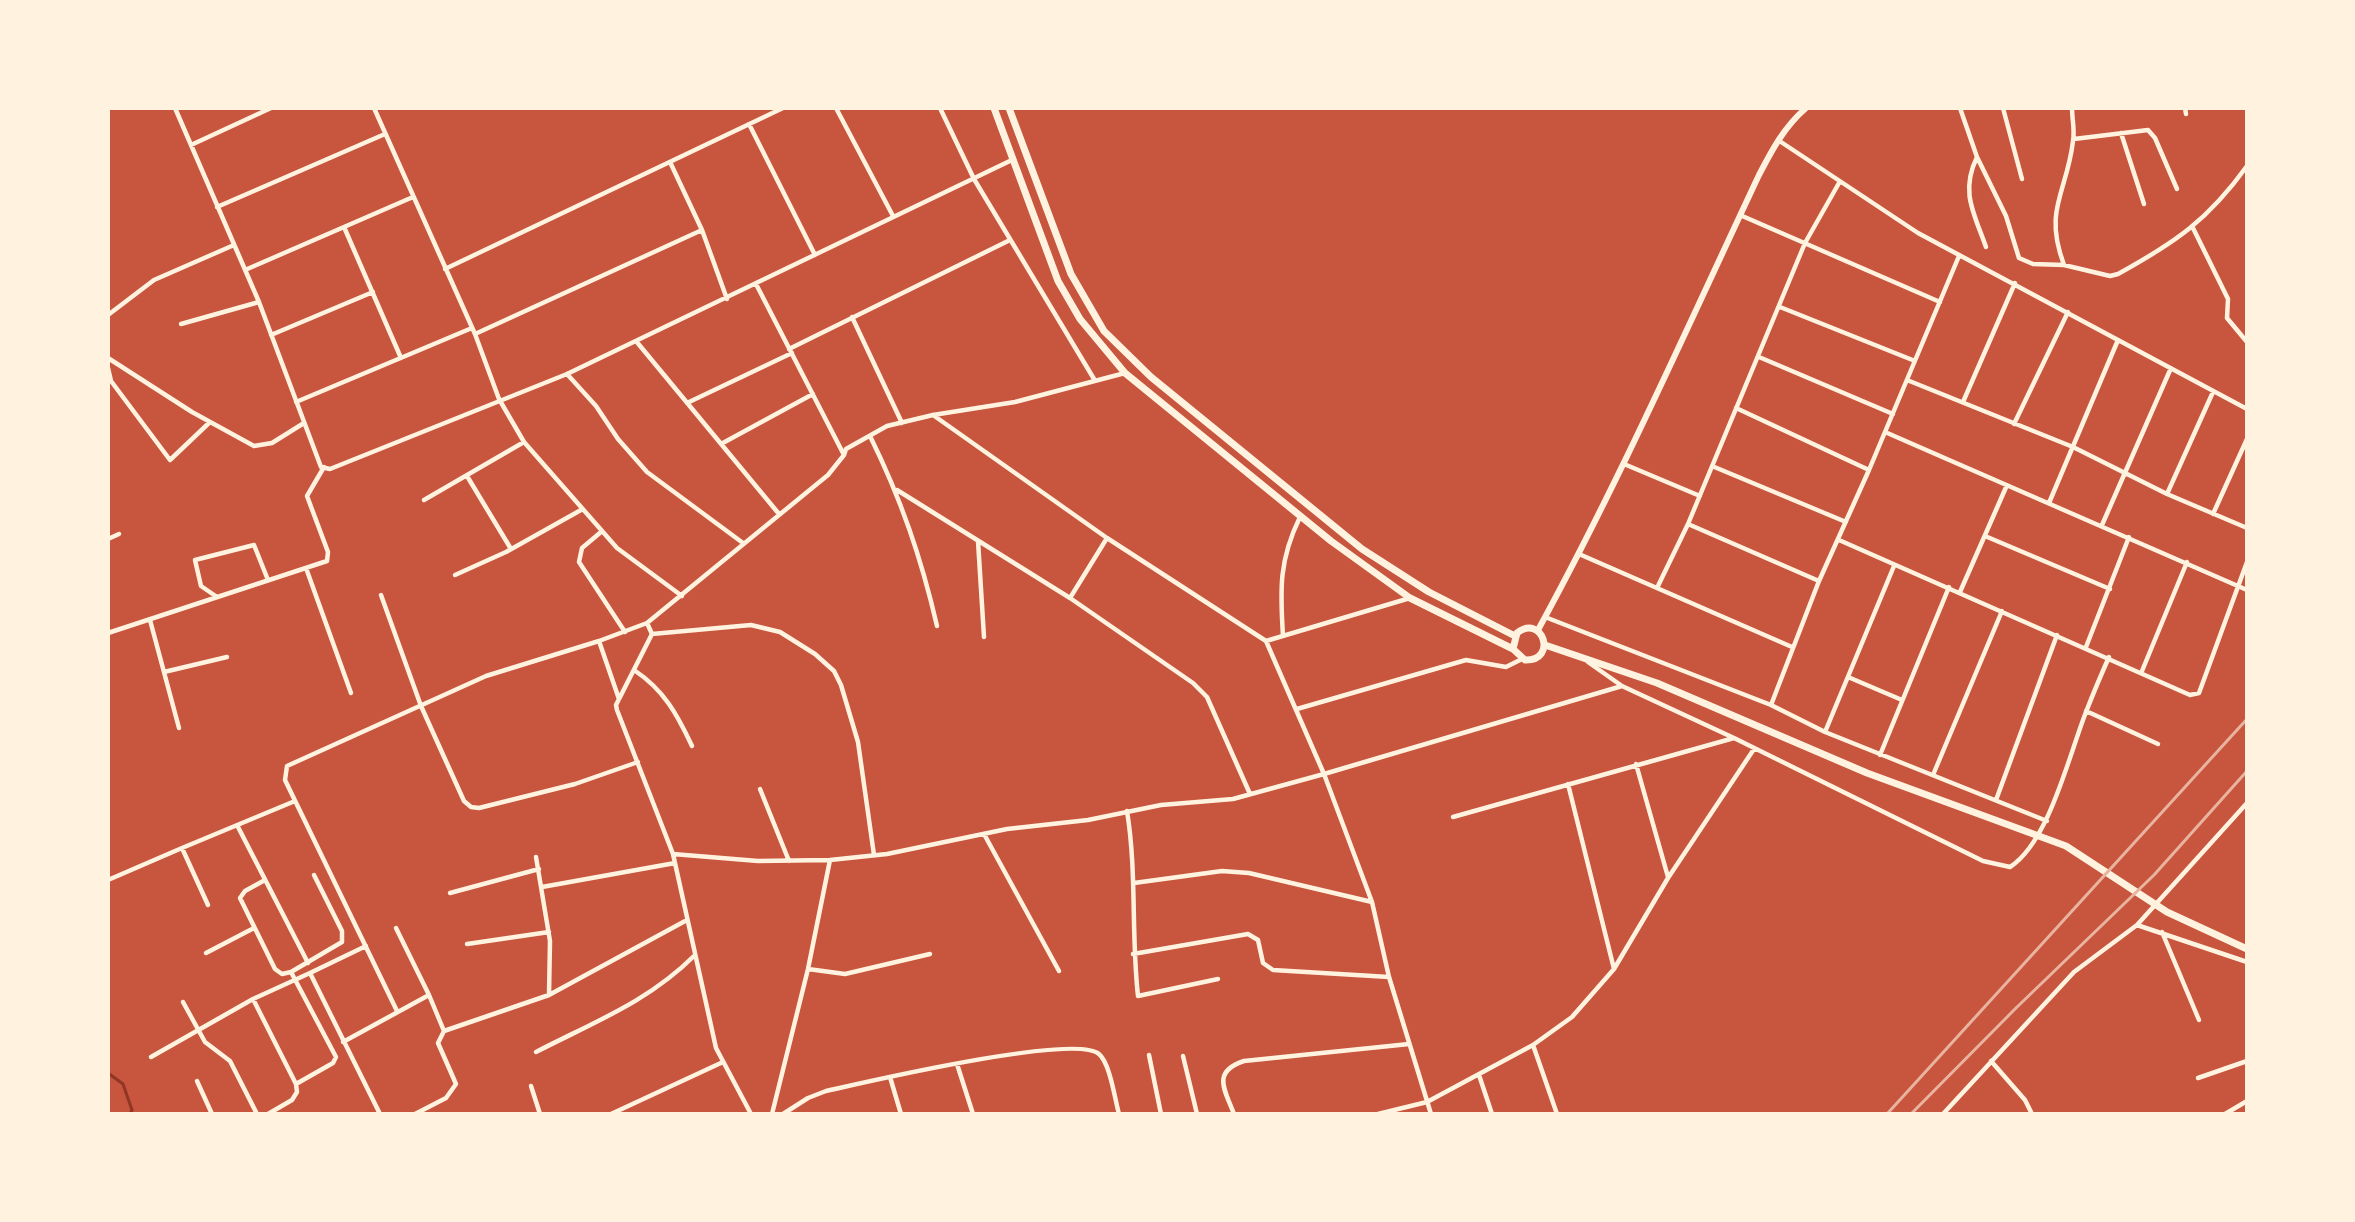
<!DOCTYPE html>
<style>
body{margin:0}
#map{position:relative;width:2355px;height:1222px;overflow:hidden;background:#c8553d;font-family:"Archivo Narrow",sans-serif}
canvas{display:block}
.frame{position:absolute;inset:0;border:110px solid #fff3e0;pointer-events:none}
</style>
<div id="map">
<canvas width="2355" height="1222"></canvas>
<div class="frame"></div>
</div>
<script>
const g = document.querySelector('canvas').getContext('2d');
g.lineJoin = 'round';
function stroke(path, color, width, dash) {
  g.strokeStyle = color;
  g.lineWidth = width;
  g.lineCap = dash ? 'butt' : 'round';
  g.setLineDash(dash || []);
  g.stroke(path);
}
const stream = new Path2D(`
 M108,1073L123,1084L132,1110L130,1114`);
const minor = new Path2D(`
 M175,108L259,302L321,467L330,469L567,374L1014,159
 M374,108L475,334L499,399L524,442L617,548L682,596
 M836,108L893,216
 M940,108L974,179L1094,379
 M1960,108L1977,157L2006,216L2019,258L2033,264L2064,265L2110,276L2118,274C2176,242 2208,220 2247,166
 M2003,108L2022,179
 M2185,108L2186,114
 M749,124L815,255
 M2121,133L2144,204
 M2074,139L2148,130L2155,138L2177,189
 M1778,140L1918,233L2247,409
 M191,145L271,108
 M1977,157C1960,192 1974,213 1986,247
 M670,162L702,230L727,299
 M217,207L385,134
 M1740,215L1940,302
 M2193,228L2228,299L2227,318L2247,342
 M2064,265C2043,209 2067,193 2073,141C2075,130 2072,119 2072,108
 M445,269L783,108
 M245,270L344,227
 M756,284L844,455
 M1780,307L1915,361
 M108,315L154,280L234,245
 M852,317L902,423
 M181,324L259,302
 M475,334L702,230
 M271,335L373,292
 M636,341L779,514
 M789,349L1010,240
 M1759,357L1893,414
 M108,358L192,412L254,446L272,443L304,423
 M401,358L344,227L413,197
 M108,368L111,381L170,460L210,422
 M567,374L596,406L618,439L647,472L743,543
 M1907,380L2073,447L2167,494L2247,528
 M296,402L472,328
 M1963,402L2015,283
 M687,403L792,353
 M1736,408L1869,470
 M933,415L1107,538L1266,641L1410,598
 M2014,424L2068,312
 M1885,432L2247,590
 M870,436C901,499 921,557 937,626
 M721,444L813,394
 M1624,464L1700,496
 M1712,466L1846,522
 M467,476L511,549
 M897,490L1070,598L1193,683L1207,697L1250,794
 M2167,494L2213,392
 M424,500L524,442
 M2049,503L2118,340
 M2213,514L2247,439
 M1688,524L1819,581
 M2102,525L2171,368
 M601,532L582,548L579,562L625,632
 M1985,536L2110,589
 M108,539L119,534
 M1839,540L2190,695L2199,693L2247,562
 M978,541L984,637
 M1579,554L1792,647
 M306,568L351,693
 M455,575L506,552L581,510
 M1657,588L1688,524L1805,243L1839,183
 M1960,592L2007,485
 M381,595L421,706L464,801L471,807L479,808L575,784L638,762
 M217,597L201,586L195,560L254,545L268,580
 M1070,598L1107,538
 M1545,617L1771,705L1825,732L2047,821
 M150,620L179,728
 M108,633L327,561L328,552L307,496L324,467
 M652,634L751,625L780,632L815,654L834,671L841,685L858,742L874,855
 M1283,636C1280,589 1279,560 1300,517
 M599,641L619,699
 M1266,641L1324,774L1622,686L1588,662
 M2086,647L2129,537
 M634,670C664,690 677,714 692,746
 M2142,671L2187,562
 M164,672L227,657
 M1848,677L1902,700
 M1622,686L1734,738L1983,861L2010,867C2049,842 2069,755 2086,712C2093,694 2101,675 2109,657
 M1771,705L1819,581L1869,470L1959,256
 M1297,709L1466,660L1506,667L1522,659
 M2086,711L2158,744
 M1825,732L1894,566
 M1880,755L1949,587
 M1636,764L1668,877
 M1933,775L2002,611
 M1568,784L1614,969
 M760,789L789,861
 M1996,800L2057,635
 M1127,811C1137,872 1131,934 1138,996L1218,979
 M1453,817L1734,738
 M237,825L308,963
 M984,834L1059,971
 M673,854L758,861L830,860L887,854L1007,829L1088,820L1161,805L1233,799L1324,774L1372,902L1389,977L1431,1114
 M536,857L550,941L549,995
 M108,880L182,848
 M265,880L245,891L240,898L275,969L282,974L291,972L342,942V931L314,875
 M1134,883L1222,871L1249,873L1372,902
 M542,887L675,863
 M450,893L539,869
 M208,905L182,848L295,801
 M2137,925L2247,962
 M396,928L429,995L444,1031
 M2162,932L2199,1020
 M467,944L549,932
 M366,946L310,973L380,1114
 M206,953L254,928
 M1133,954L1248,934L1258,940L1263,963L1273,970L1389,977
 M808,969L845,974L930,954
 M291,972L336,1057L333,1063L296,1084
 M253,999L296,1084L297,1092L292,1100L268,1114
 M183,1002L205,1042L230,1061L257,1114
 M397,1011L285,780L287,766L486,676L599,641L647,623
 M343,1042L429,995
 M1533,1045L1557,1114
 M536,1052C594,1022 648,1002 695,955
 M1149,1055L1161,1114
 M1183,1056L1197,1114
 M151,1057L253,999L310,973
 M1991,1061L2025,1100L2032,1114
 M957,1064L973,1114
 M1479,1075L1492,1114
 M890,1077L901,1114
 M2198,1078L2247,1061
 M197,1081L212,1114
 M531,1086L540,1114
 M415,1114L446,1098L456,1084L438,1043L444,1031L549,995L687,920
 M611,1114L723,1062
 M751,1114L716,1048L673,854L617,710L616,705L652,634L647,623L828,475L844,455L846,449L887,426L933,415L1015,402L1125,373
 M772,1114L808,969L830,860
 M783,1114L808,1098L826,1091C866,1082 1075,1033 1099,1054C1110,1063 1115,1100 1119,1114
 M1234,1114C1225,1090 1211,1072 1244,1061L1409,1044
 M1378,1114L1427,1102L1533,1045L1572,1017L1614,969L1668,878L1754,749
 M1943,1114L2074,972L2137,925L2247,803
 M2225,1114L2247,1101`);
const tertiary = new Path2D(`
 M1538,630C1619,482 1687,328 1759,175C1772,150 1784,127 1806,108`);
const secondary = new Path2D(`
 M994,108L1058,281L1080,319L1125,373L1331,541L1410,598L1513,649L1525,660C1558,661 1543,613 1517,633L1513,649
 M1009,108L1071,274L1104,331L1151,377L1362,549L1429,592L1515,636
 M1545,645L1657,683L1867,773L2066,846L2167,912L2247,949`);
const rail = new Path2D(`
 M1887,1114L2247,719
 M1911,1114L2016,1008L2154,875L2247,771`);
stroke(stream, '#8f3625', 3);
stroke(minor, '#fff3e0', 4.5);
stroke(tertiary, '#fff3e0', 6);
stroke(secondary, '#fff3e0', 7);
stroke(rail, '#e9b49f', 3);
</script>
